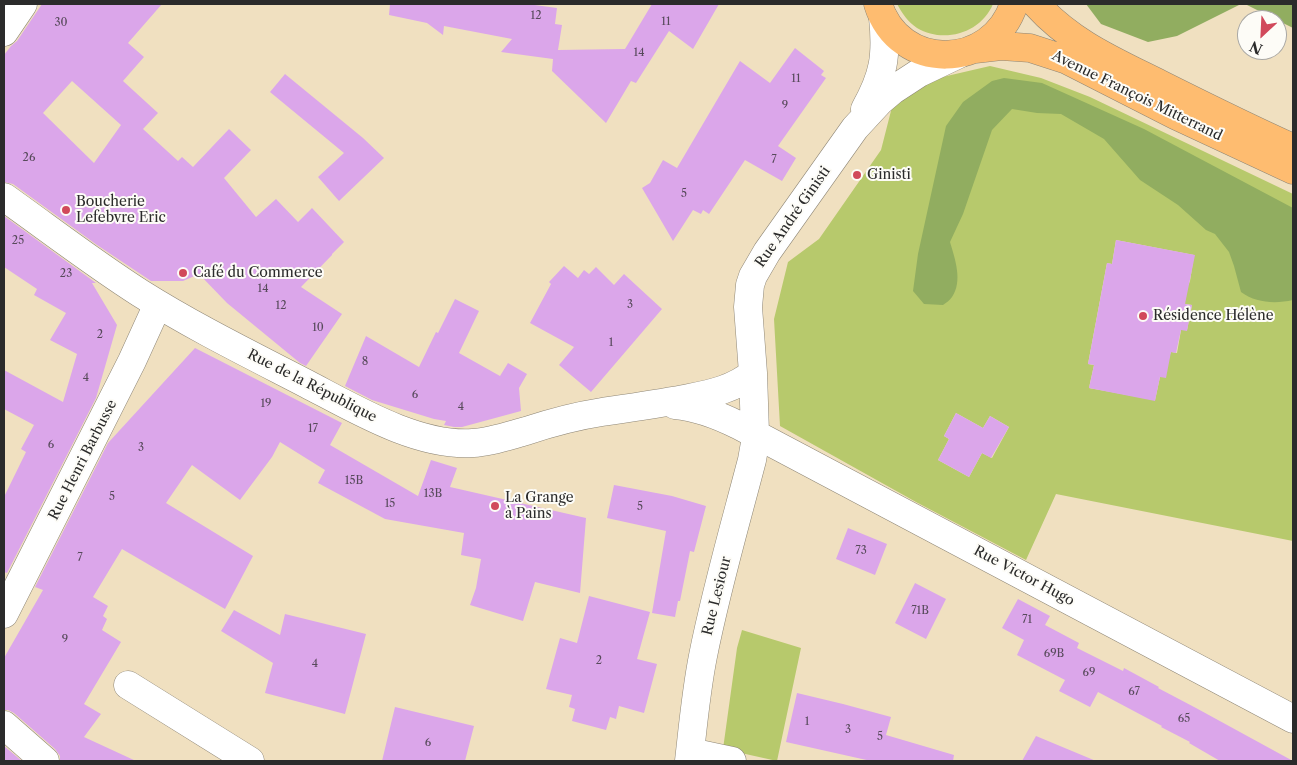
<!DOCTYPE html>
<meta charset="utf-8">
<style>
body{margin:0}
#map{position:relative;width:1297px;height:765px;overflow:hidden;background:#f0e0c0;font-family:"Libre Caslon Text",serif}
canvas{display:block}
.frame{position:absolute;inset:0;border:5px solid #2b2b2b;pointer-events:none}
.north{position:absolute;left:1237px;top:10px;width:50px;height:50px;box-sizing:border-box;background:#fdfcf7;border:1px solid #a9a8a5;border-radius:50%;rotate:205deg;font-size:14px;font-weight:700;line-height:20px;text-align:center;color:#2b2b2b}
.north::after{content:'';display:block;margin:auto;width:18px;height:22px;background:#d1495b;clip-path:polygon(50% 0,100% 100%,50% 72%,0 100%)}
</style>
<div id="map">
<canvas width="1297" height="765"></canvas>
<div class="frame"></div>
<div class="north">N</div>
</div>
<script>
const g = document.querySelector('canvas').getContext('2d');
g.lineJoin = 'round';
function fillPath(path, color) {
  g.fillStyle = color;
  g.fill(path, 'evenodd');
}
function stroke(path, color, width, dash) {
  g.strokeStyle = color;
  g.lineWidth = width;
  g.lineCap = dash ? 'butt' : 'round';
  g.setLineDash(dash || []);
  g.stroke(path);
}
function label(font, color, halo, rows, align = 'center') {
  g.font = font + ' "Libre Caslon Text",serif';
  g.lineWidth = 4;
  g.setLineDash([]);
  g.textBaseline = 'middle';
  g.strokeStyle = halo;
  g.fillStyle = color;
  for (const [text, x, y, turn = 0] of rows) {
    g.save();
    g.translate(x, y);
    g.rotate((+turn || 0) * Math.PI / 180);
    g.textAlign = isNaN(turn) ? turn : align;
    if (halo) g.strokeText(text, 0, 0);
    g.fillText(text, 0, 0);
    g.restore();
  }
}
const green = new Path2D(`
 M897,4H993C981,33 944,44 917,28C908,22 902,13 897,4Z
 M990,66L1041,78L1090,97L1293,194V541L1056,494L1026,560L916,502L780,426L774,319L788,262L819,239L881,150L892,107L921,82ZM1116,240L1194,255L1190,281L1180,303L1192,305L1187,330H1181L1177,353L1171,352L1160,377L1155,400L1089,388L1094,365L1088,364L1107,263L1112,264ZM956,413L983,428L990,416L1009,427L992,458L982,453L969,477L938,460L949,439L944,436Z
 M742,630L801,648L777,761L723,749L737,648Z`);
const forest = new Path2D(`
 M1086,4H1241L1177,36L1148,42L1101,24Z
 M1245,4H1293V28Z
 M1004,78L1042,83L1144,129L1293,208V300C1275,304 1256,303 1241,292L1234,266L1229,252L1215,234L1206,230L1178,205L1140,180L1104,139L1061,114L1037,113L1012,109L992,130L963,214L950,242C955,259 963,281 952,297C950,300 946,303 943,305L924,304L913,291L918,254L946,126L963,102L992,81Z`);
const building = new Path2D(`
 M42,4H162L128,43L144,57L123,81L158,113L143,129L178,161L182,157L193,167L229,129L251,150L224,178L256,217L276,199L298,222L312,208L344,242L332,254V255L301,287L342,314L306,366L300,363L227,303L199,274L183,281H151L97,245L13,184L4,182V55L11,46L17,41ZM72,81L121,125L94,163L43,113Z
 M390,4H527L557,8L555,24L562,25L558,50L625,49L652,4H719L693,49L669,31L636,83L631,81L606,123L552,71L553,59L501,52L512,39L444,26L443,35L427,23L389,15Z
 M795,48L824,71L821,75L826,78L778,146L796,158L782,181L745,160L709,214L703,210L701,214L693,210L673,241L642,188L650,183L663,160L677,168L740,61L770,83Z
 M285,74L363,138L384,158L339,201L318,177L344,153L270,92Z
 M4,216L96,283H92L117,325L96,398L7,573L4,572V497L26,452L21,449L34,425L4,409V370L63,402L77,354L50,340L66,313L34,295L37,289L4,267Z
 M1116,240L1195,255L1185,304L1192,305L1187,331L1181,330L1176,353L1171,352L1166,378L1160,377L1155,401L1089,388L1094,365L1088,364L1107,263L1112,264Z
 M564,266L578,278L584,270L589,274L596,267L614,285L624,274L662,309L591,392L559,365L574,347L530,323L551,284L549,282Z
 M455,299L479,311L459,353L500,376L508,363L527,374L519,388L521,411L462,427H454L444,425L446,421L434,419L372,400L345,386L366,336L419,367L436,332L438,333Z
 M195,348L342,423L330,445L418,496L431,460L457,468L450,487L586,518L580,593L535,582L523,621L470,605L476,588L481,559L461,555L464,533L385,519L318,483L325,470L280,442L272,457L240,500L192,465L166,503L253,556L225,609L122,549L93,597L108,606L103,616L107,619L102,630L121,642L84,704L101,714L84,737L136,761H60V756L55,749L14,713L8,710H4V658L43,590L35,587L108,443Z
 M956,413L983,428L990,416L1009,427L991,458L982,453L969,477L938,460L949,439L944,436Z
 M614,485L672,496L706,506L694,552L690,551L680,601H678L675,617L652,613L666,531L607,518Z
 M848,528L887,544L875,575L836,559Z
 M915,583L946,599L926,639L895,623Z
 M589,596L650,612L637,659L657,664L644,713L619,706L616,719L610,717L606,730L572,721L575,709L569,707L572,695L546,689L560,638L577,643Z
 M1018,599L1050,616L1045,625L1079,643L1077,648L1123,671L1124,668L1159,687L1158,688L1196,708L1293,761H1220L1189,743L1190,742L1161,727L1162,726L1098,692L1090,707L1059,691L1065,680L1017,655L1024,640L1002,628Z
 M234,610L280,635L285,614L366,634L345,714L265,693L273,663L221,631Z
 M797,693L843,704L891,717L886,735L954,755L953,761H871L786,742Z
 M395,707L474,726L465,761H382Z
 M1036,736L1096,761H1022Z
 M4,746L22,761H4Z`);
const minor = new Path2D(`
 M4,32L23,4
 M865,109C884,75 887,56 883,17
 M4,197C49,229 93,263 140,293C194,327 251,355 307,384C355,409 418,447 473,443C491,442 508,436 526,431C550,423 576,416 602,412C629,408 657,404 684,399C709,394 733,390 753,373
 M675,405C698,407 718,415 738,425L1293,719
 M4,614L132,361L158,304
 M128,685L250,761
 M4,725L45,761
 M690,752L732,761
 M689,761C693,726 696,691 703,656C716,590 735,525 752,460L755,443V433L753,373L748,307L750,285L753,276L767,252L855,128L880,101L893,90L919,73L959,54`);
const major = new Path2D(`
 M878,4C899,72 992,71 1014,4
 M1036,4C1071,43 1114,61 1160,84C1204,106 1248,128 1293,148
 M975,49L1001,46L1030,48L1067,60L1175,115L1293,170`);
const markers = [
 [857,175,5,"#d1495b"],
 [66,210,5,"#d1495b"],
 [183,273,5,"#d1495b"],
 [1143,316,5,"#d1495b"],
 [495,506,5,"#d1495b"]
];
const numberNames = [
 ["12",536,16],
 ["11",666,22],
 ["30",61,23],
 ["14",639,53],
 ["11",796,79],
 ["9",785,106],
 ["26",29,158],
 ["7",774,160],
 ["5",684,194],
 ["25",18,241],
 ["23",66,274],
 ["14",263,289],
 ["3",630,305],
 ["12",281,306],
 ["10",318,328],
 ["2",100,335],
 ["1",611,343],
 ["8",365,362],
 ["4",86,378],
 ["6",415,395],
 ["19",266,404],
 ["4",461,407],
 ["17",313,429],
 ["6",51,445],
 ["3",141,448],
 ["15B",354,481],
 ["13B",433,494],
 ["5",112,497],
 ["15",390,504],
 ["5",640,507],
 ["73",861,551],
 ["7",80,558],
 ["71B",920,611],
 ["71",1027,620],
 ["9",65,640],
 ["69B",1054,654],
 ["2",599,661],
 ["4",315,664],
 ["69",1089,673],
 ["67",1134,692],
 ["65",1184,719],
 ["1",807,722],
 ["3",848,730],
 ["5",880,737],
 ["6",428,743]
];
const streetNames = [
 ["Avenue François Mitterrand",1137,96,26],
 ["Rue André Ginisti",793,217,-55],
 ["Rue de la République",312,386,27],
 ["Rue Henri Barbusse",83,460,-63],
 ["Rue Victor Hugo",1024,576,28],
 ["Rue Lesiour",717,596,-76]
];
const poiNames = [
 ["Ginisti",867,175],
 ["Boucherie",76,202],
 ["Lefebvre Eric",76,218],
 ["Café du Commerce",193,273],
 ["Résidence Hélène",1153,316],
 ["La Grange",505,498],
 ["à Pains",505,514]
];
fillPath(green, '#b7c96c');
fillPath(forest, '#91ad60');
fillPath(building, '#dba6ea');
stroke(minor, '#8e8676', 29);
stroke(major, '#8e8676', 29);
stroke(minor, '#fff', 28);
stroke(major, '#febc70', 28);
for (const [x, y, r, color] of markers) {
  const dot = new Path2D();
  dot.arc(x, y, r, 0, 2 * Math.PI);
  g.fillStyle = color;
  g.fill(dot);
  stroke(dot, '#fdfcf7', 2);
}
label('11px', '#574a5b', null, numberNames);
label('14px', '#2b2b2b', '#fdfcf7', streetNames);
label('14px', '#2b2b2b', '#fdfcf7', poiNames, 'left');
</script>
